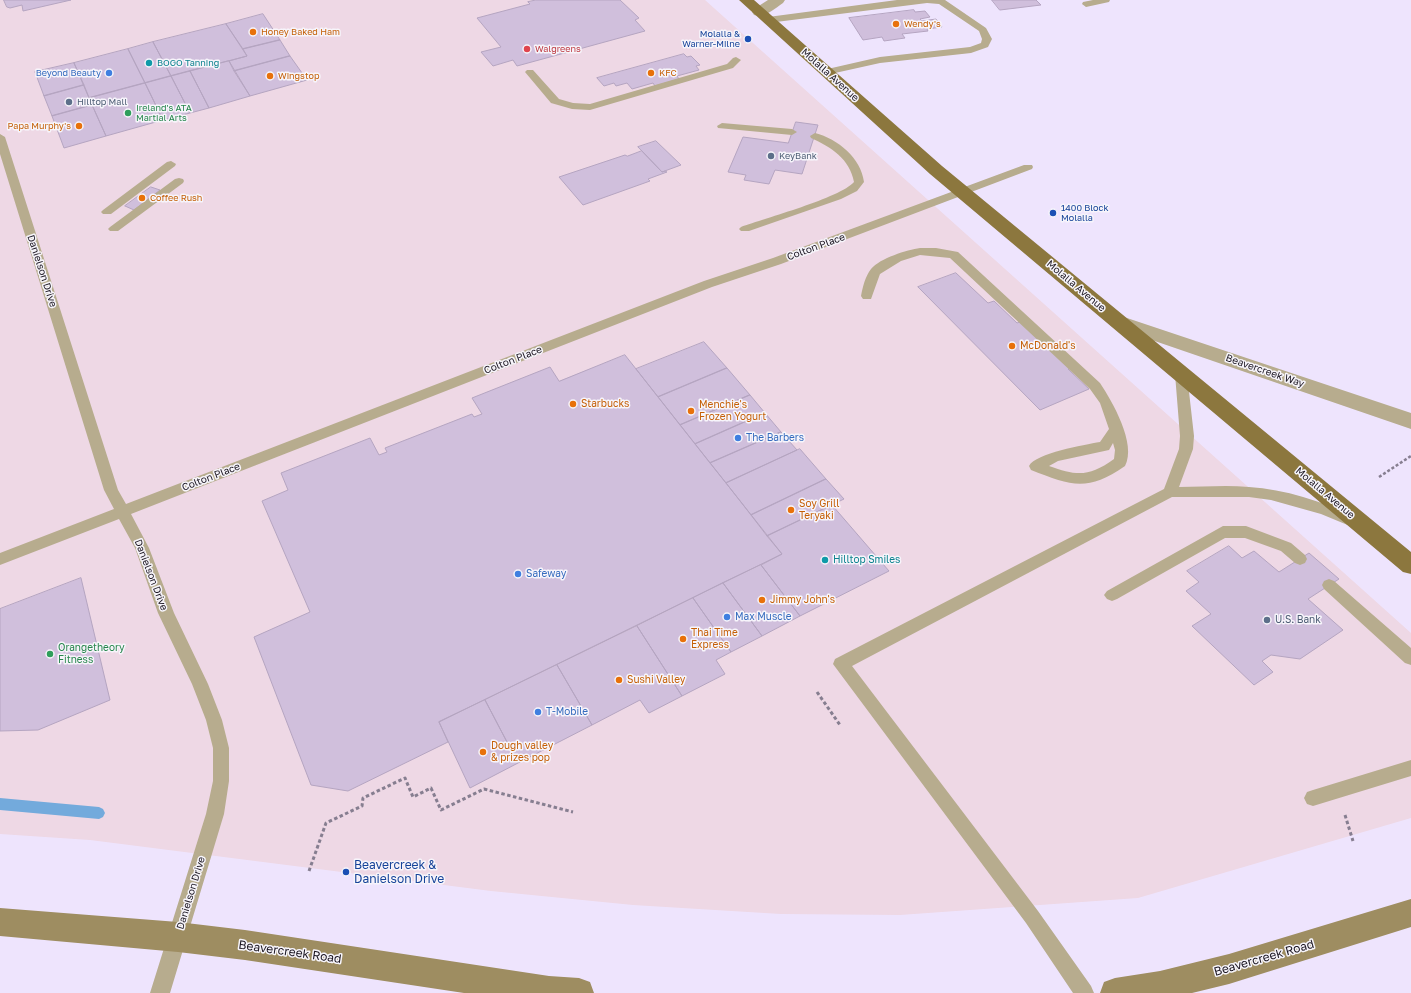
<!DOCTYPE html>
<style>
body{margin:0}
canvas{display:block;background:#eee4fd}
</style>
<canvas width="1411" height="993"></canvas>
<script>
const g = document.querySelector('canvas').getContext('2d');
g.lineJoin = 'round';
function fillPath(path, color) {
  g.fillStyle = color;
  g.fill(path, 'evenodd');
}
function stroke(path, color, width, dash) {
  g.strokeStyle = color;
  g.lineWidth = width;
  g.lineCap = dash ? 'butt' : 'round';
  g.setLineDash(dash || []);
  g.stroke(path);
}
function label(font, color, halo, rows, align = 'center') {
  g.font = font + ' "Golos Text",sans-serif';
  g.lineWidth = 3;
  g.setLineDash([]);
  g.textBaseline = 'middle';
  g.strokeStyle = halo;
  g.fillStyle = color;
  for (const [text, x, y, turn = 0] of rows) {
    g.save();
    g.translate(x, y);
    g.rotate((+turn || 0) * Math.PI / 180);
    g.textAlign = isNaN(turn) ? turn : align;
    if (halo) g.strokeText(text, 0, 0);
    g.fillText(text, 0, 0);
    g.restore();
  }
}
const commercial = new Path2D(`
 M0,0H705L1411,633V818L1138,898L900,915L781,914L633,905L491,891L90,840L0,834Z`);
const stream = new Path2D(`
 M0,798L99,807L103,809L105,813L103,817L99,819L0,810Z`);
const building = new Path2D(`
 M4,0H71L23,11L22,5L10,8L7,7Z
 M536,0H620L639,18L635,20L645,31L517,66L513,60L493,66L481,52L501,47L477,18L530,4L528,2Z
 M992,0H1036L1041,5L1000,10Z
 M914,10L915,12L925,11L930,17L920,19L922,21L936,19L942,27L927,29L928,31L902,34L905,38L884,41L882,37L863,40L849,18Z
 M263,14L280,40L243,49L226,24Z
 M226,24L247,56L171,76L153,42Z
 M280,40L290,56L234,71L229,61L247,56L243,49Z
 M153,42L171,76L145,83L128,49Z
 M128,49L145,83L89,98L74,63Z
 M684,54L687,57L691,56L700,65L696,66L699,70L677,76L679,79L655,86L653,83L632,89L627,83L616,86L614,83L604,86L597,78Z
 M290,56L307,80L250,96L234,71Z
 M229,61L250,96L209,108L190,71Z
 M74,63L84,85L44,96L35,72Z
 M190,71L209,108L190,113L171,76Z
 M171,76L190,113L163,120L145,83Z
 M145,83L163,120L106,136L89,98Z
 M84,85L92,105L52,116L44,96Z
 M92,105L106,136L64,148L52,116Z
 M796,122L818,125L802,174L775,170L769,184L744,180L746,175L728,172L743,137L788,143Z
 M656,141L681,165L662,172L638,147Z
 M642,151L662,172L665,171L667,172L648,179L650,181L583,205L559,177L625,155L627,156Z
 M151,187L160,190L134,210L125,206Z
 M956,273L988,303L994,301L1017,323L1022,321L1071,368L1068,369L1089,389L1040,410L918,287Z
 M704,342L727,368L658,397L636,369Z
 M625,355L782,554L439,722L448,742L348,791L311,785L254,637L310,612L262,501L288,490L281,473L370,438L379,455L387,452L385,448L472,414L474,417L482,414L472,398L550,367L559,381Z
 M727,368L750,395L680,425L658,397Z
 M750,395L765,413L695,444L680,425Z
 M765,413L781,432L710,463L695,444Z
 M781,432L797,450L726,483L710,463Z
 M800,449L826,479L751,515L726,483Z
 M826,479L844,499L767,536L751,515Z
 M832,505L889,571L800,616L761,565L782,554L767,536Z
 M1229,546L1242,558L1254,551L1279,572L1309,553L1339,579L1308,599L1343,630L1300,659L1271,655L1262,661L1273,672L1254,685L1192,626L1211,614L1186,591L1199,582L1187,571Z
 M761,565L800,616L762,636L723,583Z
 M81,578L110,700L38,730L0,731V609Z
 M723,583L762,636L731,652L693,598Z
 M693,598L731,652L716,660L725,674L682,696L637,626Z
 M637,626L682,696L649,713L640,700L592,725L557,665Z
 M557,665L592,725L518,763L485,700Z
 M485,700L518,763L470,788L439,722Z`);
const pathFar1 = new Path2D(`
 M1379,477L1411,456`);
const path = new Path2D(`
 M817,692L840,725
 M1345,815L1353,841
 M309,871L326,823L362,806L363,798L405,778L413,797L431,788L441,810L484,789L573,812`);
const service = new Path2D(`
 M897,0H945L986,28L992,39L988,47L971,53L880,63L826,75L823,74L821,72L823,70L880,57L970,47L981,43L982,39L979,31L939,4L927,3L768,23L763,20L768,17Z
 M1093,0H1110L1109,2L1086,7L1082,4L1083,2Z
 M736,57L741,60L733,68L590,110L572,109L551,103L525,72L527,70H533L559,99L573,103L590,104L727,64L733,58Z
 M722,123L792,129L797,132L792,135L718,128L717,126Z
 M815,133C838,139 861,158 864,182L857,191L841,199L749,231H741L739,229L741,227C765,218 840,198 854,182C850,159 831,147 811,138L810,136Z
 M0,134L5,137L118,490L126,504L704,281L773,258L1024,165H1032L1033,167L1032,169L781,264L712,287L131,514L149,548L174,613L208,684L222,720L229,748V781L224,814L170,993H150L206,814L213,781V748L206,720L192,684L158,613L135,548L119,519L0,565V553L114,509L104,490L0,154Z
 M171,161L176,164L175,166L111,214H103L101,212L103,210L167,162Z
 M179,178L183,179L184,181L183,183L118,231H110L108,229L110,227L175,179Z
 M920,248H936L958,252L1100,383C1112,401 1137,444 1125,466C1087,492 1072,486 1031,470L1029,466C1036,453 1084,445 1100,442L1109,429L1100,403L1090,389L950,258L920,255L901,261L880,274L871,299H863L861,296C863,286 865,277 871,269C880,258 907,250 920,248ZM1113,443L1115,450L1114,459C1089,477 1077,476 1049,466L1058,461L1109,450Z
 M1181,369L1186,371L1187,374L1194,436L1193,449L1179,487C1202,487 1226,485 1249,487C1285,489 1322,502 1355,516L1357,520L1355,524L1350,526L1321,514L1271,500L1249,497H1172L852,666L1038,911L1091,986L1094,993H1073L1026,923L833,664L835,659L1164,489L1179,449L1180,436L1175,374L1176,371Z
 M1223,526H1246L1291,543L1305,555L1307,559L1305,563L1300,565L1295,563L1281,551L1245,538H1225L1117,599L1112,601L1107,599L1104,595L1107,591Z
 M1329,579L1334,581L1411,648V665L1405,663L1324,589L1322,585L1324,581Z
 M1411,760V776L1313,806L1307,804L1304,798L1307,792L1313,790Z`);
const minor = new Path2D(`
 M768,0H785L783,3C774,9 765,18 754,15L752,12L754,9Z
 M1118,315L1411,413V429L1111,326L1108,321L1111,316Z`);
const secondary = new Path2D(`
 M1411,899V927L1229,984L1192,993H1100L1104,982L1115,978L1160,971L1229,954Z
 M0,908L178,922L245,930L549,976L579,978L590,982L594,993H464L245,960L178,952L0,936Z`);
const primary = new Path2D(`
 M739,0H754L942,166L1411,552V574L1403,572L930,174Z`);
const markers = [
 [896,24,4,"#e8710a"],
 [253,32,4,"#e8710a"],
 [748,39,4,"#1a4fb4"],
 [527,49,4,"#e0444e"],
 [149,63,4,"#0f9aa8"],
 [109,73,4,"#3f7fe0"],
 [651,73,4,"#e8710a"],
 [270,76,4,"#e8710a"],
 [69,102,4,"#5c6f8a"],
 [128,113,4,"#2e9e5b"],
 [79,126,4,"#e8710a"],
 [771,156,4,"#5c6f8a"],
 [142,198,4,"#e8710a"],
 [1053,213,4,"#1a4fb4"],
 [1012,346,4,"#e8710a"],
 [573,404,4,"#e8710a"],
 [691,411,4,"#e8710a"],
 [738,438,4,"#3f7fe0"],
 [791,510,4,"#e8710a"],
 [825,560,4,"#0f9aa8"],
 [518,574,4,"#3f7fe0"],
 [762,600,4,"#e8710a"],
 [727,617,4,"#3f7fe0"],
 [1267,620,4,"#5c6f8a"],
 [683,639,4,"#e8710a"],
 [50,654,4,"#2e9e5b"],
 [619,680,4,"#e8710a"],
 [538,712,4,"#3f7fe0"],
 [483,752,4,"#e8710a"],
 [346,872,4,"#1a4fb4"]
];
const farFoodnames = [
 ["Wendy's",904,24],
 ["Honey Baked Ham",261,32],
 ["KFC",659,73],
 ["Wingstop",278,76],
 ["Papa Murphy's",71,126,"right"],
 ["Coffee Rush",150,198]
];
const farTransitnames = [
 ["Molalla &",740,34],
 ["Warner-Milne",740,44],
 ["1400 Block",1061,208,"left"],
 ["Molalla",1061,218,"left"]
];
const farHealthnames = [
 ["Walgreens",535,49]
];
const farCulturenames = [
 ["BOGO Tanning",157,63]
];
const farShopnames = [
 ["Beyond Beauty",101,73]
];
const farServicenames = [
 ["Hilltop Mall",77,102],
 ["KeyBank",779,156]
];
const farLeisurenames = [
 ["Ireland's ATA",136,108],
 ["Martial Arts",136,118]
];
const streetNames = [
 ["Molalla Avenue",830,75,42],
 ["Colton Place",816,247,-20],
 ["Danielson Drive",42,271,72],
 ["Molalla Avenue",1076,286,40],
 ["Colton Place",513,360,-21],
 ["Beavercreek Way",1265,371,19],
 ["Colton Place",211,477,-21],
 ["Molalla Avenue",1325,493,40],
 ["Danielson Drive",151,575,69],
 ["Danielson Drive",191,893,-73]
];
const foodNames = [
 ["McDonald's",1020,346],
 ["Starbucks",581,404],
 ["Menchie's",699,405],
 ["Frozen Yogurt",699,417],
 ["Soy Grill",799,504],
 ["Teryaki",799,516],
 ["Jimmy John's",770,600],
 ["Thai Time",691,633],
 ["Express",691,645],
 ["Sushi Valley",627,680],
 ["Dough valley",491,746],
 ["& prizes pop",491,758]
];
const shopNames = [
 ["The Barbers",746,438],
 ["Safeway",526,574],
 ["Max Muscle",735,617],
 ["T-Mobile",546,712]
];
const cultureNames = [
 ["Hilltop Smiles",833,560]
];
const serviceNames = [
 ["U.S. Bank",1275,620]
];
const leisureNames = [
 ["Orangetheory",58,648],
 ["Fitness",58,660]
];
const nearTransitnames = [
 ["Beavercreek &",354,865],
 ["Danielson Drive",354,879]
];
const nearStreetnames = [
 ["Beavercreek Road",290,952,8],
 ["Beavercreek Road",1264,958,-16]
];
fillPath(commercial, '#eed8e5');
fillPath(stream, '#73aadc');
fillPath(building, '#d0bfdc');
stroke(building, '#b5a5c1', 1);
stroke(pathFar1, '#867e90', 2.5, [3, 2]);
stroke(path, '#867e90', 3, [3.5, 2.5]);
fillPath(service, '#b7ac8e');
fillPath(minor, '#b7ac8e');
fillPath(secondary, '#9e8d61');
fillPath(primary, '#8c773e');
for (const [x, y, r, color] of markers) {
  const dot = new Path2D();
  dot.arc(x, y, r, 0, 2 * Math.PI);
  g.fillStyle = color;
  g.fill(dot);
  stroke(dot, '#f7f5fb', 1.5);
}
label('9px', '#c56008', '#f7f5fb', farFoodnames, 'left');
label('9px', '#164399', '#f7f5fb', farTransitnames, 'right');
label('9px', '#be3a42', '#f7f5fb', farHealthnames, 'left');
label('9px', '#0d838f', '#f7f5fb', farCulturenames, 'left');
label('9px', '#366cbe', '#f7f5fb', farShopnames, 'right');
label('9px', '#4e5e75', '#f7f5fb', farServicenames, 'left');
label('9px', '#27864d', '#f7f5fb', farLeisurenames, 'left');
label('10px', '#1b1621', '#f7f5fb', streetNames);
label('10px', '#c56008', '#f7f5fb', foodNames, 'left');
label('10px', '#366cbe', '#f7f5fb', shopNames, 'left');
label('10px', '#0d838f', '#f7f5fb', cultureNames, 'left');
label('10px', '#4e5e75', '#f7f5fb', serviceNames, 'left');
label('10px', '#27864d', '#f7f5fb', leisureNames, 'left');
label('12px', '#164399', '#f7f5fb', nearTransitnames, 'left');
label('12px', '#1b1621', '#f7f5fb', nearStreetnames);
</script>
